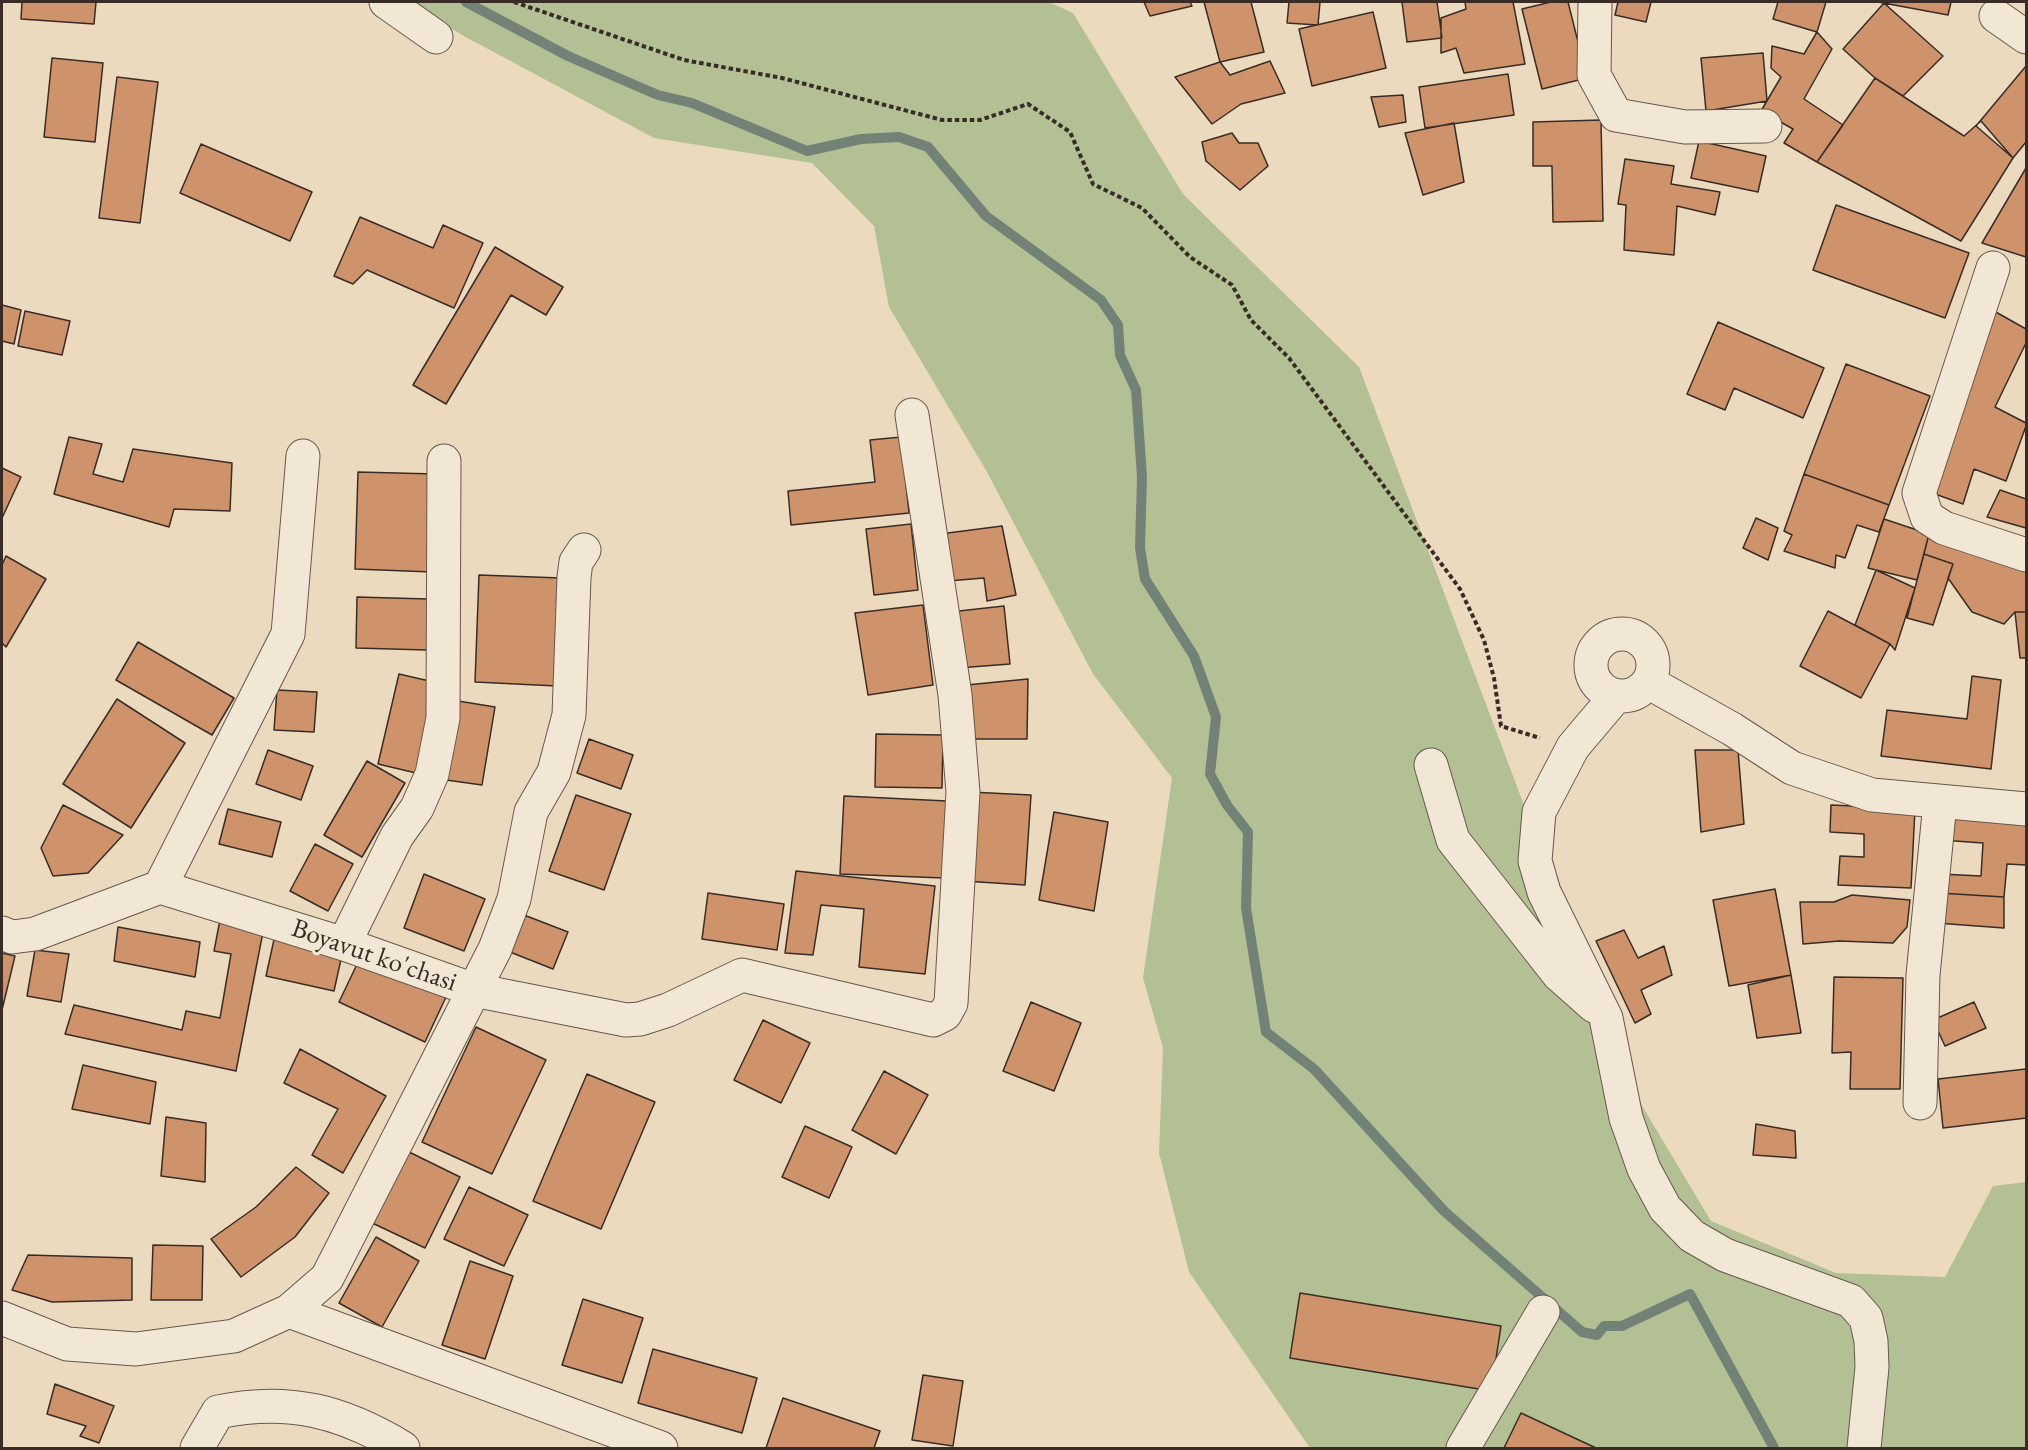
<!DOCTYPE html>
<style>
body{margin:0}
#map{position:relative;width:2028px;height:1450px;overflow:hidden;background:#ebdabe;font-family:"EB Garamond",serif}
canvas{display:block}
.frame{position:absolute;inset:0;border:3px solid #392c27;pointer-events:none}
</style>
<div id="map">
<canvas width="2028" height="1450"></canvas>
<div class="frame"></div>
</div>
<script>
const g = document.querySelector('canvas').getContext('2d');
g.lineJoin = 'round';
function fillPath(path, color) {
  g.fillStyle = color;
  g.fill(path, 'evenodd');
}
function stroke(path, color, width, dash) {
  g.strokeStyle = color;
  g.lineWidth = width;
  g.lineCap = dash ? 'butt' : 'round';
  g.setLineDash(dash || []);
  g.stroke(path);
}
function label(font, color, halo, rows, align = 'center') {
  g.font = font + ' "EB Garamond",serif';
  g.lineWidth = 6;
  g.setLineDash([]);
  g.textBaseline = 'middle';
  g.strokeStyle = halo;
  g.fillStyle = color;
  for (const [text, x, y, turn = 0] of rows) {
    g.save();
    g.translate(x, y);
    g.rotate((+turn || 0) * Math.PI / 180);
    g.textAlign = isNaN(turn) ? turn : align;
    if (halo) g.strokeText(text, 0, 0);
    g.fillText(text, 0, 0);
    g.restore();
  }
}
const green = new Path2D(`
 M408,2H1049L1073,13L1183,194L1359,367L1629,1084L1711,1221L1836,1273L1945,1277L1993,1186L2026,1182V1448H1310L1189,1272L1159,1153L1163,1048L1143,978L1172,778L1093,674L987,472L889,307L874,226L812,163L654,138L462,35Z`);
const stream = new Path2D(`
 M466,2L568,56L623,80L658,95L692,103L807,151L861,139L899,137L928,147L986,216L1101,300L1118,325L1120,355L1136,390L1142,477L1140,548L1145,579L1194,656L1216,717L1210,774L1227,805L1248,832L1246,908L1266,1032L1314,1069L1444,1211L1582,1332L1597,1335L1604,1326H1622L1690,1294L1774,1448`);
const building = new Path2D(`
 M22,2H96L94,24L21,19Z
 M1144,2H1190L1192,6L1150,16Z
 M1204,2H1251L1264,52L1220,62Z
 M1289,2H1320L1318,25L1287,23Z
 M1402,2H1437L1442,38L1407,42Z
 M1465,2H1513L1525,64L1464,73L1456,48L1441,53V18L1466,9Z
 M1551,2H1568L1587,78L1542,89L1522,9Z
 M1618,2H1651L1646,22L1615,15Z
 M1778,2H1826L1817,32L1773,19Z
 M1878,2H1951L1948,15Z
 M1884,3L1943,56L1903,96L1875,78L1843,49Z
 M1373,12L1386,68L1312,86L1299,29Z
 M1817,32L1832,49L1804,99L1843,125L1817,162L1784,143L1793,129L1761,111L1781,77L1771,68L1772,46L1804,54Z
 M1763,53L1767,101L1706,111L1701,58Z
 M52,58L103,63L95,142L44,137Z
 M1270,61L1285,93L1241,104L1212,124L1175,77L1220,62L1230,75Z
 M2026,66V142L2013,158L1976,126Z
 M1508,74L1514,115L1425,128L1419,87Z
 M117,77L158,82L140,223L99,218Z
 M1875,78L1964,136L1981,121L2013,158L1961,241L1817,162Z
 M1403,95L1406,122L1379,127L1371,97Z
 M1601,120L1603,221L1553,222L1552,166H1533V122Z
 M1454,123L1464,182L1423,195L1405,133Z
 M1232,133L1239,143H1258L1268,166L1240,190L1206,161L1202,142Z
 M1699,141L1766,156L1758,192L1691,178Z
 M201,144L312,192L290,241L180,193Z
 M1625,159L1674,166L1671,184L1720,192L1715,215L1677,206L1674,255L1624,250L1626,205L1618,204Z
 M2026,168V257L1982,243Z
 M1836,205L1969,253L1945,318L1813,270Z
 M360,217L433,248L443,225L483,243L454,308L367,270L353,284L334,276Z
 M495,247L563,287L546,315L511,295L446,404L413,385Z
 M2,305L21,310L14,344L2,341Z
 M25,311L70,321L62,355L18,346Z
 M1994,311L2026,329V343L1995,407L2026,423V426L2006,481L1974,469L1963,504L1935,494Z
 M1718,322L1824,368L1803,418L1734,388L1725,410L1687,394Z
 M1846,364L1930,396L1889,505L1804,474Z
 M69,437L102,444L93,474L123,482L133,449L232,463L230,511L174,509L169,527L54,494Z
 M901,437L909,513L791,525L788,491L875,482L870,440Z
 M2,468L21,477L2,518Z
 M358,472L435,474L432,572L355,569Z
 M1804,474L1889,505L1879,532L1857,525L1845,558L1836,555L1835,568L1784,551L1792,535L1784,531Z
 M2000,490L2026,499V528L1987,517Z
 M1756,518L1778,528L1768,560L1743,548Z
 M1884,519L1929,534L1917,580L1868,568Z
 M911,524L918,590L874,595L866,529Z
 M1002,526L1016,595L987,601L984,578L948,581L940,534Z
 M1929,534L2026,562V612H2015L2004,624L1972,612L1948,578L1953,564L1924,554Z
 M1924,554L1953,564L1933,625L1907,618Z
 M6,556L46,579L6,647L2,643V565Z
 M1876,570L1915,588L1895,650L1890,644L1855,625Z
 M479,575L561,578L557,686L475,682Z
 M357,597L428,599L427,650L356,648Z
 M923,605L933,685L868,695L855,613Z
 M1004,606L1010,664L958,668L950,612Z
 M1828,611L1890,644L1861,698L1800,666Z
 M2015,612H2026V658H2020Z
 M138,642L234,698L212,735L116,680Z
 M399,674L438,683L416,773L378,764Z
 M1972,676L2001,680L1991,769L1881,756L1887,710L1967,719Z
 M1028,679L1027,739H970L966,685Z
 M277,690L317,692L314,732L274,730Z
 M117,699L185,743L131,828L63,784Z
 M452,700L495,707L482,785L439,779Z
 M876,734L943,735L942,788L875,787Z
 M589,739L633,755L621,789L577,773Z
 M268,750L313,766L301,800L256,784Z
 M1695,750H1738L1744,824L1701,832Z
 M367,761L405,783L362,857L324,835Z
 M970,792L1031,795L1025,885L964,881Z
 M576,795L631,814L604,890L549,871Z
 M844,796L947,801L944,878L840,874Z
 M63,805L123,835L88,873L53,876L41,848Z
 M1831,805L1915,809L1911,888L1838,885L1840,856L1864,857V834L1830,832Z
 M228,809L281,822L272,857L219,844Z
 M1943,810L2026,815V865L2007,864L2004,897L1939,893L1940,874L1981,876L1983,843L1941,840Z
 M1054,812L1108,822L1094,911L1039,900Z
 M315,844L353,864L328,911L290,891Z
 M796,871L935,886L925,974L859,967L864,909L821,905L813,955L785,953Z
 M424,874L485,899L464,951L404,928Z
 M1775,889L1791,975L1729,986L1713,900Z
 M708,893L784,904L777,950L702,939Z
 M1939,893L2004,897V928L1936,923Z
 M1852,895L1910,900L1907,927L1893,943L1839,941L1803,944L1800,902H1834Z
 M524,915L568,932L553,969L510,952Z
 M220,920L263,932L236,1071L65,1034L74,1005L182,1030L186,1011L220,1018L231,954L214,951Z
 M118,927L200,942L195,977L114,961Z
 M1624,930L1638,958L1664,946L1672,975L1641,990L1651,1014L1635,1023L1596,941Z
 M275,935L343,950L334,991L266,976Z
 M35,950L69,954L61,1002L27,996Z
 M2,953L15,956L2,1010Z
 M360,958L446,997L425,1042L339,1002Z
 M1791,975L1801,1033L1757,1038L1748,985Z
 M1834,977L1903,978L1900,1089H1850L1851,1052L1832,1053Z
 M1031,1002L1081,1023L1054,1091L1003,1071Z
 M1974,1002L1986,1028L1945,1046L1933,1020Z
 M763,1020L810,1043L781,1103L734,1080Z
 M476,1027L546,1060L492,1174L422,1142Z
 M300,1049L386,1096L343,1173L312,1155L338,1109L284,1083Z
 M83,1065L156,1082L150,1124L72,1109Z
 M2026,1069V1118L1943,1128L1938,1079Z
 M884,1071L928,1095L896,1154L852,1130Z
 M587,1074L655,1102L601,1229L533,1201Z
 M166,1117L206,1123L205,1182L161,1176Z
 M1756,1124L1795,1131L1796,1158L1753,1155Z
 M805,1126L852,1147L829,1198L782,1177Z
 M403,1149L460,1177L425,1248L368,1221Z
 M296,1167L329,1193L295,1237L241,1277L211,1239L256,1207Z
 M469,1187L528,1215L504,1266L444,1239Z
 M376,1237L419,1261L382,1327L339,1303Z
 M153,1245L203,1246L202,1300H151Z
 M28,1255L132,1258V1300L52,1302L12,1290Z
 M470,1261L513,1276L485,1359L442,1345Z
 M1300,1293L1501,1326L1491,1391L1290,1358Z
 M583,1299L643,1318L622,1383L562,1365Z
 M653,1349L757,1378L742,1433L638,1403Z
 M923,1375L963,1381L953,1446L912,1440Z
 M55,1384L114,1406L99,1443L80,1436L86,1426L47,1414Z
 M783,1398L880,1431L874,1448H766Z
 M1521,1413L1596,1448H1504Z`);
const path = new Path2D(`
 M514,2L684,60L782,78L942,120H980L1028,104L1070,132L1093,184L1142,208L1190,257L1232,285L1251,320L1289,358L1460,589L1484,640L1494,678L1501,726L1540,738`);
const minor = new Path2D(`
 M386,2L436,37
 M1595,2L1594,75L1616,115L1685,127L1765,126
 M1996,16L2026,37
 M1993,268L1919,493L1927,517L1944,528L2026,555
 M584,550L576,562L574,577L569,715L554,772L531,812L514,899L495,949L474,990L626,1020L640,1019L668,1010L742,975L933,1020L945,1014L951,1003L963,792L955,695L912,415
 M1591 665a31 31 0 1 1 62 0a31 31 0 1 1-62 0Z
 M1648,682L1732,729L1792,768L1872,795L2026,809
 M1616,696L1573,747L1539,812L1535,861L1544,892L1606,1018L1626,1118L1644,1169L1665,1208L1692,1236L1725,1255L1851,1301L1866,1318L1871,1341L1872,1367L1864,1448
 M1431,765L1453,840L1559,975L1594,1006
 M160,887L288,634L303,456
 M2,933L12,937L35,934L160,887L344,944L474,990L327,1278L289,1311L234,1336L136,1349L67,1344L2,1318
 M344,944L397,836L417,808L432,774L443,718L444,461
 M1920,1103L1923,975L1940,803
 M289,1311L661,1448
 M197,1448L218,1412C288,1397 342,1411 403,1448
 M1463,1448L1543,1312`);
const streetNames = [
 ["Boyavut ko'chasi",374,956,19]
];
fillPath(green, '#b3c094');
stroke(stream, '#738277', 10);
fillPath(building, '#cf936c');
stroke(building, '#392c27', 1.5);
stroke(minor, '#66584d', 35);
stroke(path, '#392c27', 4, [4.5, 3]);
stroke(minor, '#f2e7d5', 33);
label('27px', '#392c27', '#f2e7d5', streetNames);
</script>
